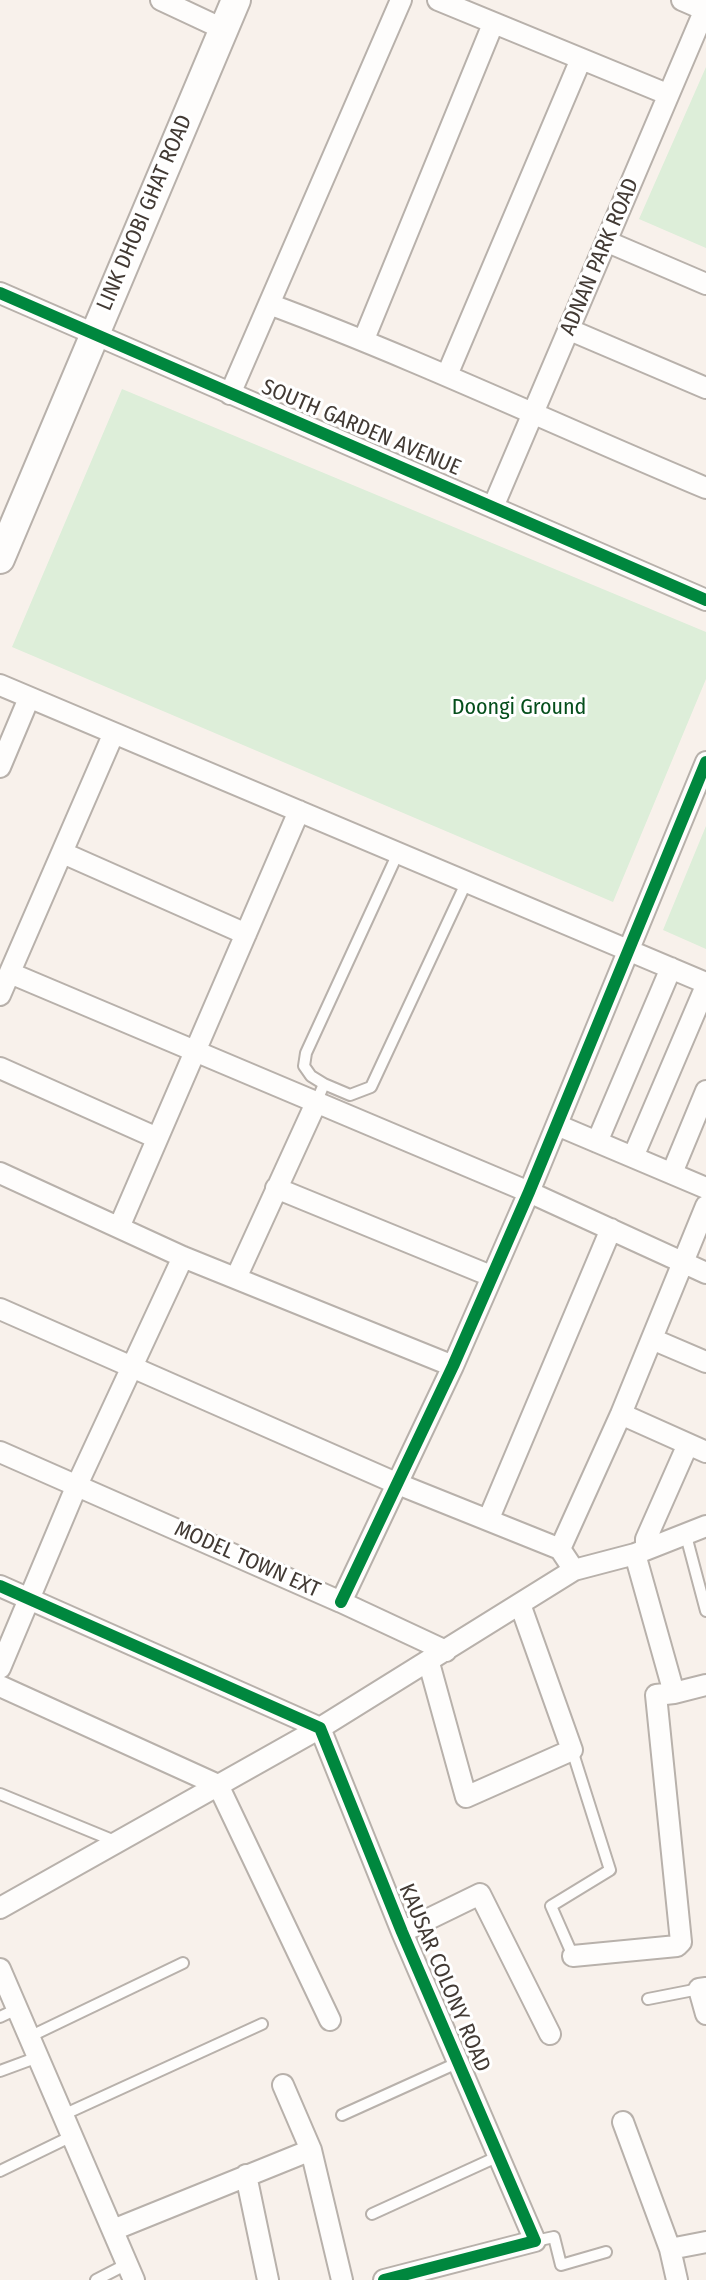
<!DOCTYPE html>
<style>
body{margin:0}
canvas{display:block;background:#f8f1eb}
</style>
<canvas width="706" height="2280"></canvas>
<script>
const g = document.querySelector('canvas').getContext('2d');
g.lineJoin = 'round';
function fillPath(path, color) {
  g.fillStyle = color;
  g.fill(path, 'evenodd');
}
function stroke(path, color, width, dash) {
  g.strokeStyle = color;
  g.lineWidth = width;
  g.lineCap = dash ? 'butt' : 'round';
  g.setLineDash(dash || []);
  g.stroke(path);
}
function label(font, color, halo, rows, align = 'center') {
  g.font = font + ' "Fira Sans Condensed",sans-serif';
  g.lineWidth = 6;
  g.setLineDash([]);
  g.textBaseline = 'middle';
  g.strokeStyle = halo;
  g.fillStyle = color;
  for (const [text, x, y, turn = 0] of rows) {
    g.save();
    g.translate(x, y);
    g.rotate((+turn || 0) * Math.PI / 180);
    g.textAlign = isNaN(turn) ? turn : align;
    if (halo) g.strokeText(text, 0, 0);
    g.fillText(text, 0, 0);
    g.restore();
  }
}
const green = new Path2D(`
 M706,67V248L639,219Z
 M122,389L706,632V679L613,902L12,647Z
 M706,826V949L663,930Z`);
const lane = new Path2D(`
 M324,1084L350,1095L371,1087L467,881
 M316,1103L324,1084L311,1076L304,1066L306,1053L398,853
 M685,1532L706,1611
 M572,1750L610,1870L551,1906L573,1956
 M0,1794L117,1842
 M648,1999L699,1989
 M0,2017L17,2009
 M29,2037L183,1963
 M0,2071L38,2057
 M63,2115L262,2024
 M342,2115L457,2063
 M0,2171L72,2136
 M372,2214L499,2156
 M535,2241L554,2237L561,2265L606,2252
 M96,2280L127,2264`);
const street = new Path2D(`
 M161,0L223,29
 M438,0L667,94
 M682,0L705,10
 M608,242L706,284
 M0,293L706,600
 M269,304C417,359 560,427 706,488
 M570,330L706,388
 M364,339L493,24
 M447,375L581,59
 M230,394L401,0
 M493,507L706,7
 M0,685L706,983
 M0,767L29,698
 M63,853L246,934
 M10,973L529,1192L706,1273
 M0,995L113,735
 M0,1068L157,1138
 M557,1125L706,1188
 M597,1142L671,968
 M633,1157L706,986
 M0,1173L183,1257L453,1366
 M672,1173L706,1091
 M276,1188L491,1276
 M120,1225L299,811
 M236,1278L316,1103
 M0,1309L398,1484L560,1549L574,1570
 M652,1339L706,1362
 M621,1414L706,1452
 M0,1452L341,1602L446,1651
 M489,1518L611,1229
 M560,1549L621,1414L706,1206
 M646,1549V1539L688,1444
 M0,1586L320,1728L402,1932L535,2241L384,2280
 M341,1602L453,1366L529,1192L706,762
 M429,1663L466,1797L572,1750L520,1604
 M0,1668L77,1485L183,1257
 M0,1686L218,1785L330,2020
 M674,1693L706,1685
 M0,1908L320,1728L574,1570L635,1554L706,1526
 M402,1932L480,1894L550,2034
 M573,1956L677,1946L681,1942L656,1695L674,1693L635,1554
 M0,1969L134,2280
 M706,1988L699,1989L706,2014
 M283,2085L311,2150L342,2280
 M623,2122L670,2249L677,2280
 M246,2175L268,2280
 M113,2230L311,2150
 M670,2249L706,2242`);
const secondary = new Path2D(`
 M0,559L236,0`);
const cycleway = new Path2D(`
 M0,293L706,600
 M0,1586L320,1728L402,1932L535,2241L384,2280
 M341,1602L453,1366L529,1192L706,762`);
const streetNames = [
 ["LINK DHOBI GHAT ROAD",145,213,-67],
 ["ADNAN PARK ROAD",600,257,-67],
 ["SOUTH GARDEN AVENUE",361,428,23],
 ["MODEL TOWN EXT",247,1560,24],
 ["KAUSAR COLONY ROAD",444,1978,67]
];
const parkNames = [
 ["Doongi Ground",519,708]
];
fillPath(green, '#ddeed9');
stroke(lane, '#b8b1ab', 14);
stroke(street, '#b8b1ab', 24);
stroke(secondary, '#b8b1ab', 32);
stroke(lane, '#fefdfc', 10);
stroke(street, '#fefdfc', 20);
stroke(secondary, '#fefdfc', 28);
stroke(cycleway, '#00873e', 12);
label('22px', '#423a34', '#fff', streetNames);
label('22px', '#054e1c', '#fff', parkNames);
</script>
